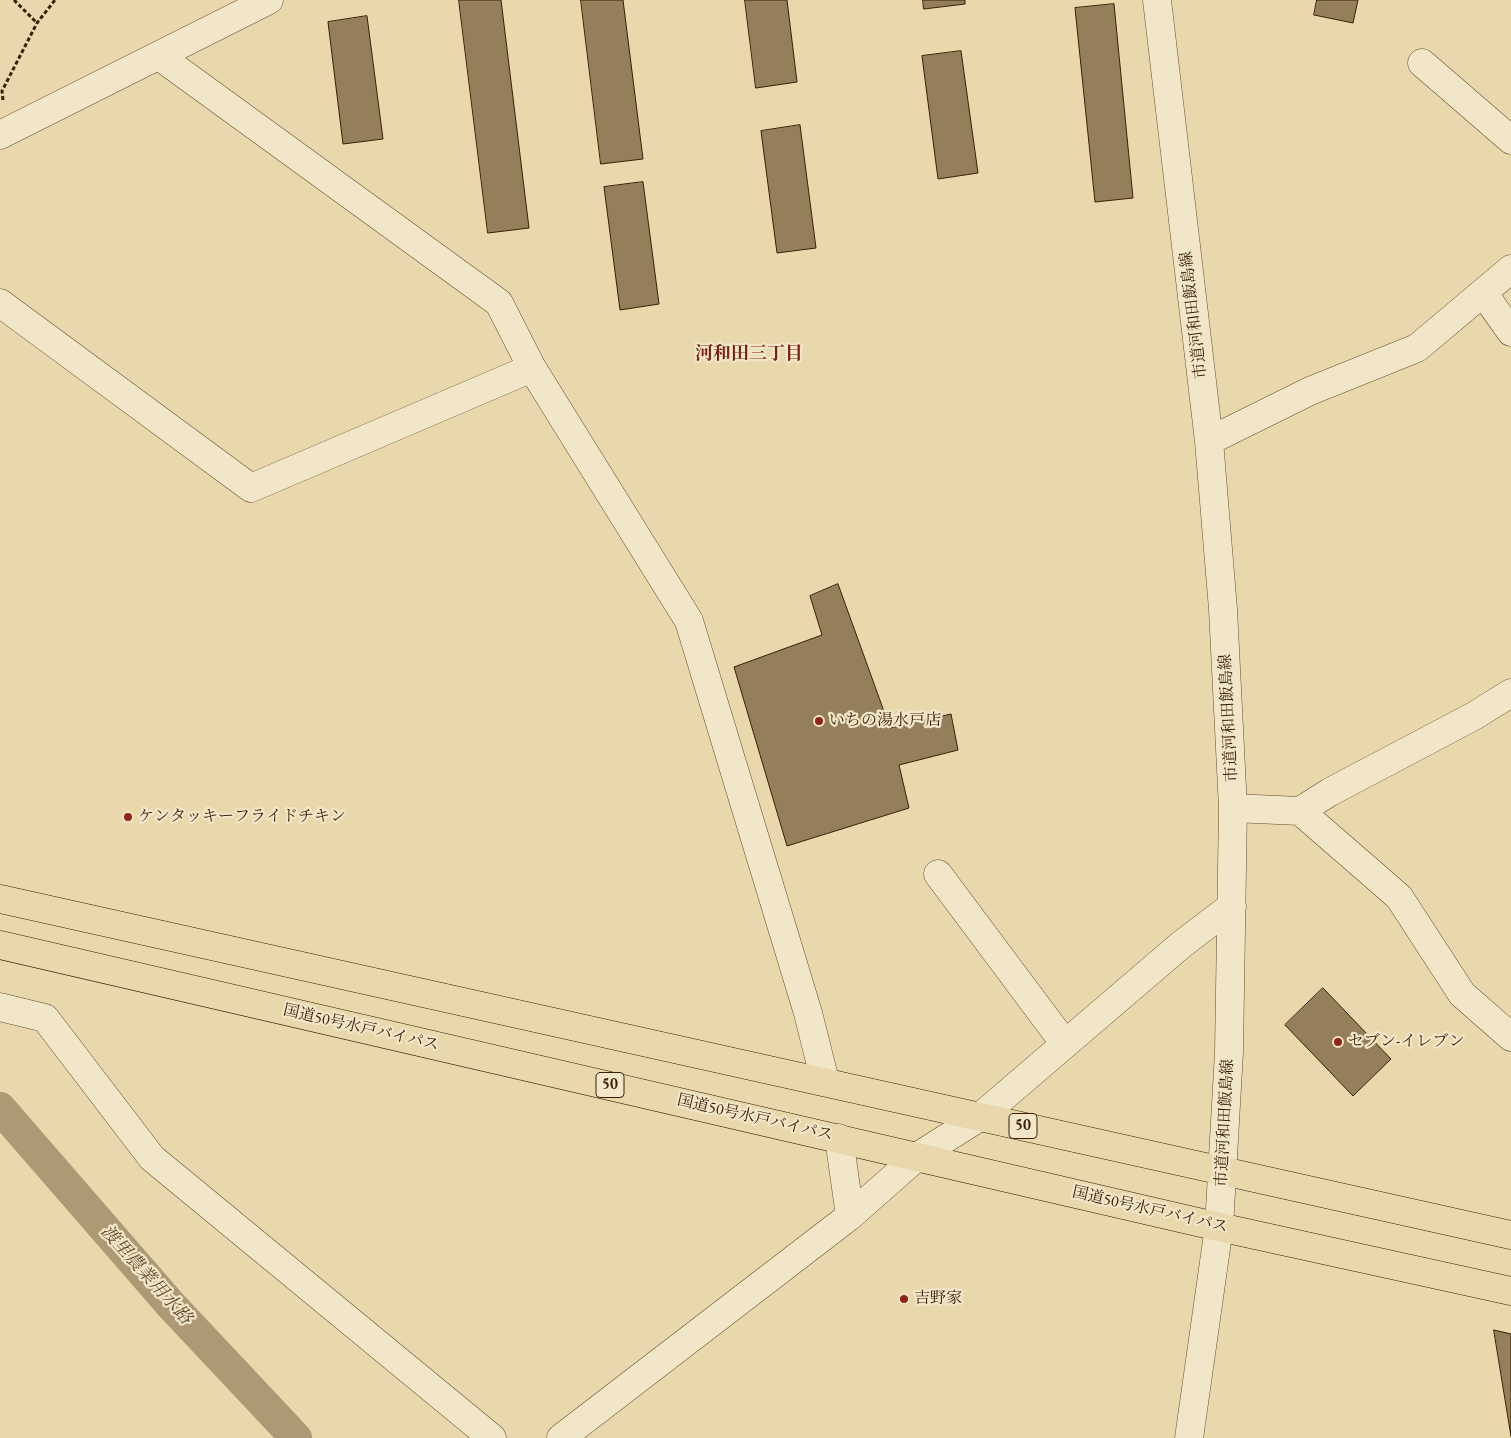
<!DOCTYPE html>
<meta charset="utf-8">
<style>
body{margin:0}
canvas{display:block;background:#e9d8ab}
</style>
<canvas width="1511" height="1438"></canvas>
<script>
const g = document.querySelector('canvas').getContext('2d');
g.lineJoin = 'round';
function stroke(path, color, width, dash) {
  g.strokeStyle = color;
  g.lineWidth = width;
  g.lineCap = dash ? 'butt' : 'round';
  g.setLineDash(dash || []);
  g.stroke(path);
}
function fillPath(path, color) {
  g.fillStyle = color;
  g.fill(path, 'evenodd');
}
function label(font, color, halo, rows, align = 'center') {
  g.font = font + ' "EB Garamond","Noto Serif JP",serif';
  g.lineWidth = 4.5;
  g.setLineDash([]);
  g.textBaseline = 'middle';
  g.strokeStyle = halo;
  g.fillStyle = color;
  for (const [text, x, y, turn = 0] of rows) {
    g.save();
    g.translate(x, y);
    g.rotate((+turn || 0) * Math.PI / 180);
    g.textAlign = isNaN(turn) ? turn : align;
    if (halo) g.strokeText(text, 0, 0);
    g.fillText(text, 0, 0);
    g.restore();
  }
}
const canal = new Path2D(`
 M0,1108L171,1305L296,1438`);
const building = new Path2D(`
 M459,0H501L529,228L488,233Z
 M581,0H623L643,159L601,164Z
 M745,0H787L797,82L756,88Z
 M923,0H965V4L924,9Z
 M1317,0H1358L1353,23L1314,15Z
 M1114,4L1133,198L1095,202L1075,8Z
 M367,16L383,139L343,144L328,22Z
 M961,51L978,173L938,179L922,56Z
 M800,125L816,248L777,253L761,131Z
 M643,182L659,304L620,310L604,187Z
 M838,584L890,728L951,714L958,750L899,765L909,808L787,846L734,667L822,635L810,596Z
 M1323,988L1391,1059L1353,1096L1285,1025Z
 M1494,1330L1511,1334V1436Z`);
const path = new Path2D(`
 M14,0L37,23
 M3,100L2,91L37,23L55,0`);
const minor = new Path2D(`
 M1157,0L1209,441L1223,609L1233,808L1229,1052L1219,1227L1189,1438
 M159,56L499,303L532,368L689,621L808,1013L825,1081
 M1422,63L1511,140
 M0,135L269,0
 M1484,294L1511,332
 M0,303L251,488L532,368
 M1209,441L1310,391L1417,348L1511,269
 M1233,808L1300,811L1330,792L1474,716L1511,693
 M1300,811L1399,897L1462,994L1511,1037
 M938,874L1065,1044
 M0,1007L45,1018L152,1158L492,1438
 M839,1138L850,1216
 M561,1438L850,1216L918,1156L980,1117L1182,944L1232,906`);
const highway = new Path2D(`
 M0,899L1511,1235
 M0,945L1219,1227L1511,1291`);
const markers = [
 [819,721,5,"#8f2418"],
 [128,817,5,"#8f2418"],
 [1338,1042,5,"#8f2418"],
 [904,1299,5,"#8f2418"]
];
const shields = [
 [610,1085,28],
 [1023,1126,28]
];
const shieldNames = [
 ["50",610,1085],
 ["50",1023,1126]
];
const streetNames = [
 ["市道河和田飯島線",1194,315,-97],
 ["市道河和田飯島線",1229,718,-93],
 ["国道50号水戸バイパス",361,1028,13],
 ["国道50号水戸バイパス",755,1118,13],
 ["市道河和田飯島線",1225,1123,-87],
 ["国道50号水戸バイパス",1150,1210,13]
];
const poiNames = [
 ["いちの湯水戸店",829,721],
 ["ケンタッキーフライドチキン",138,817],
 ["セブン-イレブン",1348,1042],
 ["吉野家",914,1299]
];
const neighbourhoodNames = [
 ["河和田三丁目",749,354]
];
const waterNames = [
 ["渡里農業用水路",146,1275,48]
];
stroke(canal, '#ad9973', 32);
fillPath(building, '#957f5b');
stroke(building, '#391f05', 1);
stroke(minor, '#654d2e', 29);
stroke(highway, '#391f05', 29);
stroke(path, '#391f05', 3, [4, 2.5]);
stroke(minor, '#f1e6c8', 28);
stroke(highway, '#e9d8ab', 28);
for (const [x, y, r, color] of markers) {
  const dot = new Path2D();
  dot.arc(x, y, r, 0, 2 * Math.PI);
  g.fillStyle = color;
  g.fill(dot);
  stroke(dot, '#f1e6c8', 2);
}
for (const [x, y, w] of shields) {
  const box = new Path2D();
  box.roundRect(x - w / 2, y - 12.5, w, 25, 4);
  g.fillStyle = '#f1e6c8';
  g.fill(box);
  stroke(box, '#391f05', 1);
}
label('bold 15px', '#391f05', null, shieldNames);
label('16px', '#391f05', '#f1e6c8', streetNames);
label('16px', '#391f05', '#f1e6c8', poiNames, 'left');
label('bold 18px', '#7a1f14', '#f1e6c8', neighbourhoodNames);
label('italic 18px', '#624a2c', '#f1e6c8', waterNames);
</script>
